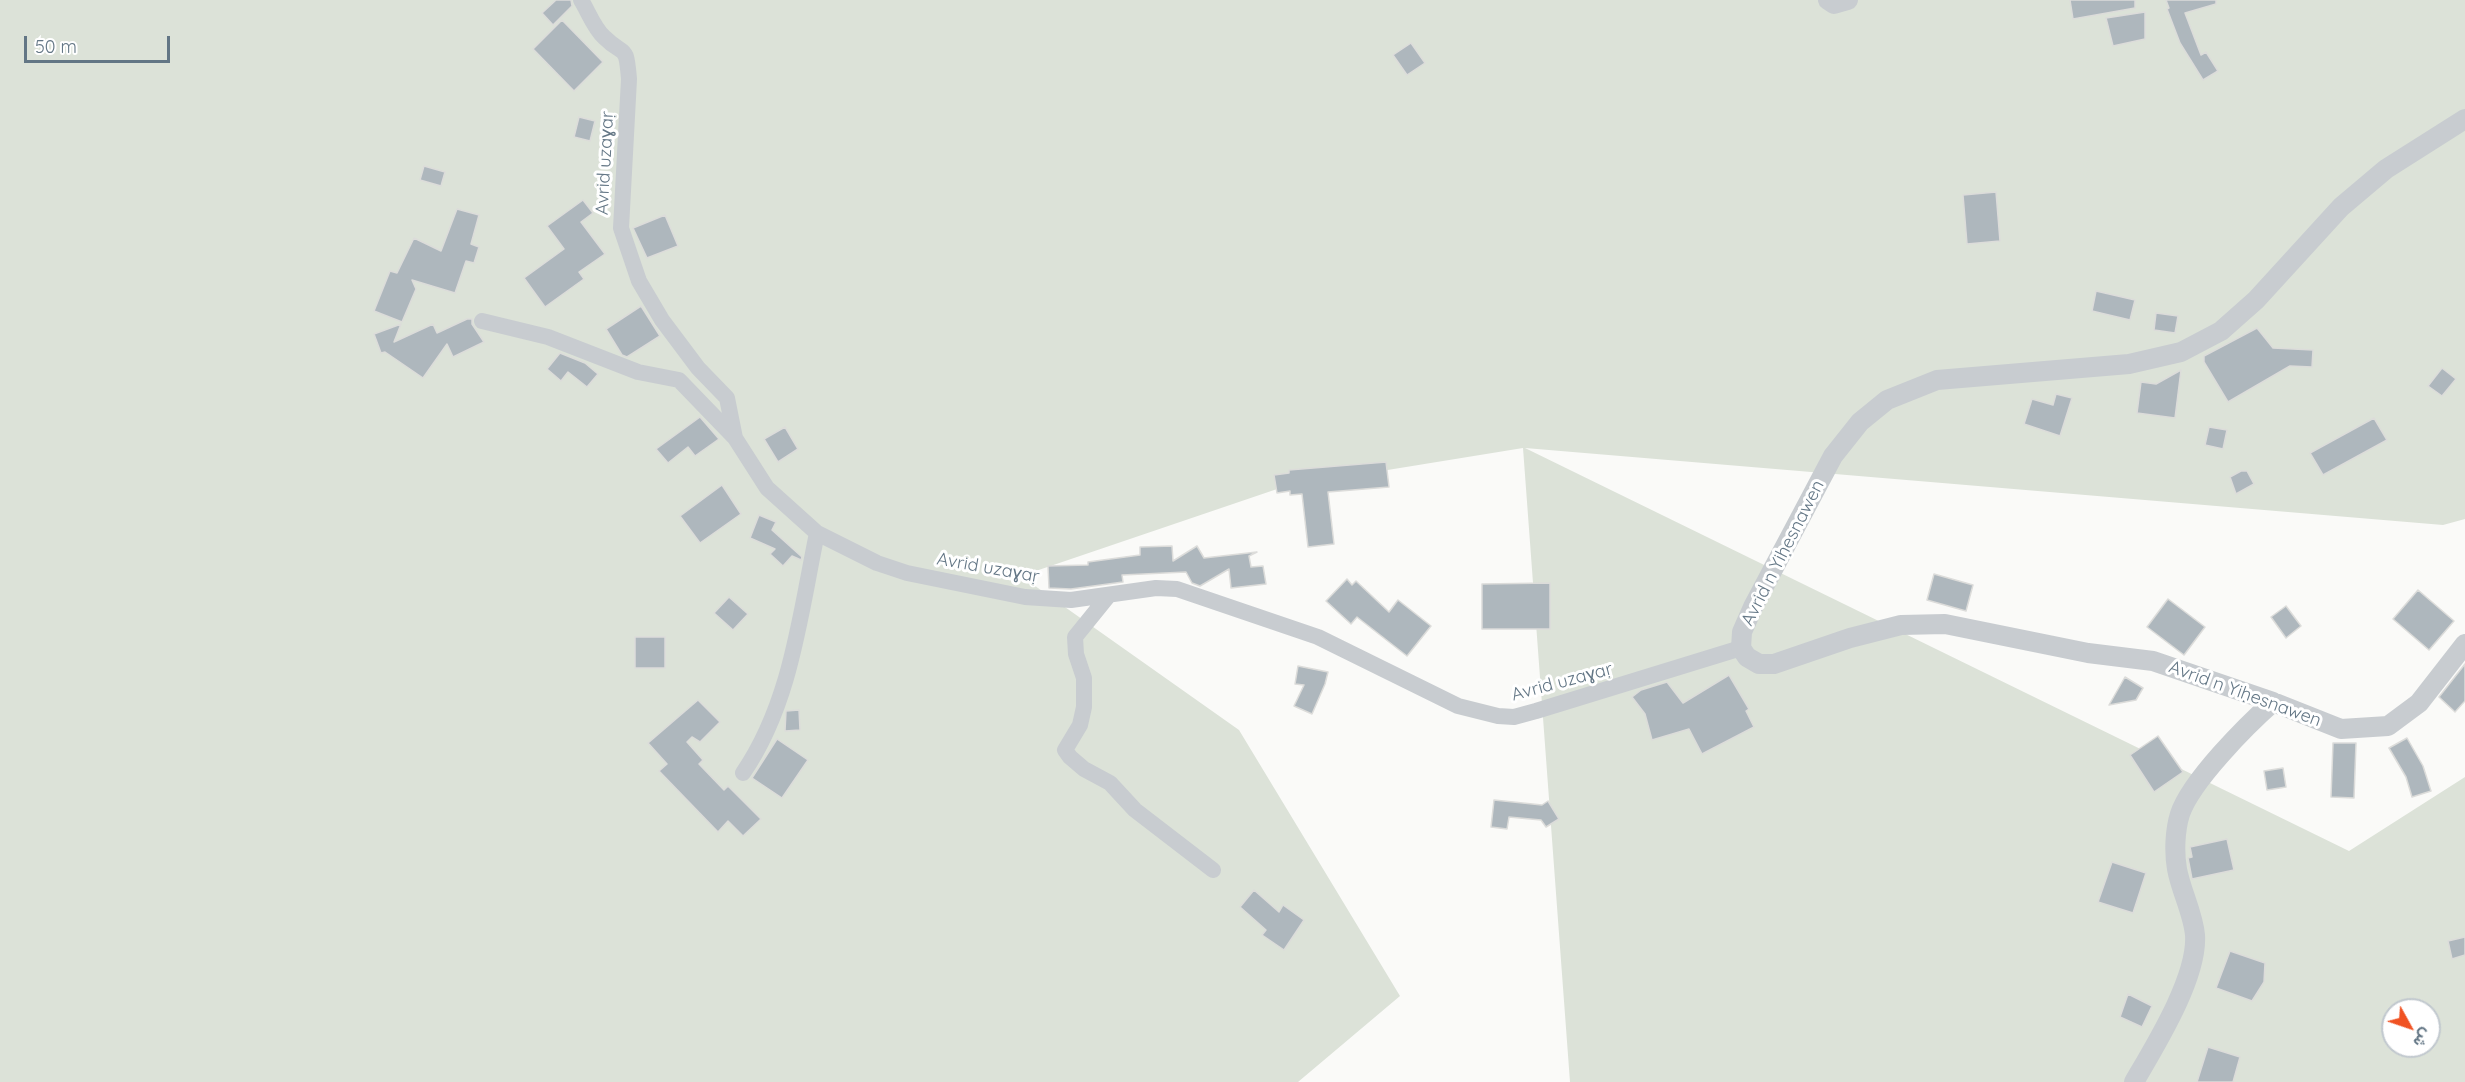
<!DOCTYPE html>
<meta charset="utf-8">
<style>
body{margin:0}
#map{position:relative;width:2465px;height:1082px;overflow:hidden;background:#fafaf8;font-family:Quicksand,Vazirmatn,sans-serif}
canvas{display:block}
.north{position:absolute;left:2381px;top:998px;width:60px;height:60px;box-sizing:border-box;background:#fff;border:2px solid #c1c8ce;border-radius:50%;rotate:130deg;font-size:16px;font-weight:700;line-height:24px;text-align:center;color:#637685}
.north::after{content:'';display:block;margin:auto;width:21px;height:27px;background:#f05222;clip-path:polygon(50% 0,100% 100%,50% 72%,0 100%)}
.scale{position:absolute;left:24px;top:36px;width:146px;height:27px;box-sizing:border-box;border:3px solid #637685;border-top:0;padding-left:8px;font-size:18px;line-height:21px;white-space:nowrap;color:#637685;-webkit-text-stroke:4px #fff;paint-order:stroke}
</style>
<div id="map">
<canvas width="2465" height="1082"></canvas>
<div class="north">ش</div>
<div class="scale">50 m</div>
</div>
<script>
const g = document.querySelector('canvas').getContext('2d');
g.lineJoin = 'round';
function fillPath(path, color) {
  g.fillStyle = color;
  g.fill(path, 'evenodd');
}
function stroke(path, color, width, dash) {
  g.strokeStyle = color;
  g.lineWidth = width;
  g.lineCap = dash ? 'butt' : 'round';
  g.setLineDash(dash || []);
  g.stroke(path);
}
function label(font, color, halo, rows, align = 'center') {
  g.font = font + ' Quicksand,sans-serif';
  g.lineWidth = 6;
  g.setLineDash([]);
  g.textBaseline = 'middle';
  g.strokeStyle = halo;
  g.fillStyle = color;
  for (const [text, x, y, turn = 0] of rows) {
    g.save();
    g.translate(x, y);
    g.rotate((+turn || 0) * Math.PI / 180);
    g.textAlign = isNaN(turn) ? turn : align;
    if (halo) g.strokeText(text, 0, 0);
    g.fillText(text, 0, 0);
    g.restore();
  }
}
const green = new Path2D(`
 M0,0H2465V519L2443,525L1525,448L2349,851L2465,777V1082H1570L1523,448L1283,487L1021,576L1239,730L1400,996L1298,1082H0ZM2393,1010H2429V1046H2393Z`);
const building = new Path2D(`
 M556,0H571L572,6L553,25L542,13Z
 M2070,0H2135V8L2073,19Z
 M2166,0H2216V4L2185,13L2201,55L2206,52L2218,71L2203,80L2180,43L2167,9L2169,8Z
 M2145,12V39L2113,46L2106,18Z
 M562,20L603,62L574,91L533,49Z
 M1411,43L1425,63L1407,75L1393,55Z
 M579,117L595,121L590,141L574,137Z
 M424,166L445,172L441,186L420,180Z
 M1996,192L2000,241L1967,244L1963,195Z
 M583,200L593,213L581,222L605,254L579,272L584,279L545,307L524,278L564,249L547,226Z
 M457,209L479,215L471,244L479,247L474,263L466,261L455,293L412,280L416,289L402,322L374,311L390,271L397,273L414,238L441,251Z
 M665,215L678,246L647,258L633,228Z
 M2096,291L2135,300L2130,320L2092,311Z
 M641,306L660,336L627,357L622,355L606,329Z
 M2156,313L2178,316L2175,333L2154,330Z
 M467,319H472V324L484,342L453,357L447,344L423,378L385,352L381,353L374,334L401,324L394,342L433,324L437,333Z
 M2257,328L2273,348L2313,350L2312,367L2290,366L2228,402L2204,362V356Z
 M560,353L585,363L598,374L587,387L568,372L561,381L547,369Z
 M2442,368L2456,379L2442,396L2428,386Z
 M2181,370L2175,418L2137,413L2141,382L2156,384Z
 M2056,394L2072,398L2060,436L2024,424L2032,399L2053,405Z
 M700,417L719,439L695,456L688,447L668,463L656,449Z
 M2374,418L2387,440L2323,475L2310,453Z
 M785,427L798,449L778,462L764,439Z
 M2209,427L2227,430L2223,449L2205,445Z
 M1386,462L1389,487L1328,492L1334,544L1308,547L1302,494L1290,495V491L1277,493L1274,475L1289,473V470Z
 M2241,471H2247L2254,484L2236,494L2230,477Z
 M722,485L741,514L700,543L680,516Z
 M759,515L776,522L772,530L802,557L801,560L792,556L783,566L770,554L775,549L750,538Z
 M1172,546L1173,561L1197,546L1204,558L1257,552L1249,556L1251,567L1263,566L1266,584L1231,588L1229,569L1200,586L1192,583L1186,572L1122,575L1123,582L1071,589L1049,588L1048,566L1088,565V562L1140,555V547Z
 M1934,574L1973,585L1966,611L1927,600Z
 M1347,579L1352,585L1356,581L1389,612L1398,600L1431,626L1407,656L1357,617L1351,624L1326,601Z
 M1550,583V629H1482V584Z
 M2418,590L2454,621L2429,650L2393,619Z
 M729,597L748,614L733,630L714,613Z
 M2168,599L2205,627L2184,655L2147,627Z
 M2286,606L2301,626L2286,638L2271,617Z
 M635,637H665V668H635Z
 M2465,664V701L2455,712L2439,697Z
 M1298,666L1328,672L1325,684L1312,714L1294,706L1304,685L1295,684Z
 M1729,675L1749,709L1746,711L1754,727L1702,754L1689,729L1652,740L1645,714L1632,697L1641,690L1667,682L1683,703Z
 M2125,677L2143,688L2136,700L2109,705Z
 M698,700L720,722L700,742L692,737L687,742L703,760L699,764L724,790L728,786L761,819L743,836L728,821L718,832L659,771L667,764L648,743Z
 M799,710L800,730L785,731L786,711Z
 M2158,736L2183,772L2154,792L2130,755Z
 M2407,738L2423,766L2431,791L2412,797L2406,777L2389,748Z
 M777,739L808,760L782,798L752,778Z
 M2333,743H2356L2354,798L2331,797Z
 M2283,768L2286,787L2267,790L2264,771Z
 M1494,800L1542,805L1548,801L1559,819L1546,827L1541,820L1509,817L1507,829L1491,827Z
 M2227,839L2234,870L2192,879L2188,858L2192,857L2190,847Z
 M2112,862L2146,873L2133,913L2098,902Z
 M1254,890L1279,912L1283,905L1304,920L1284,950L1262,935L1266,930L1240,907Z
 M2465,937V955L2452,959L2448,941Z
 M2230,951L2265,963L2264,982L2252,1001L2216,988Z
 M2128,994L2152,1006L2142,1027L2120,1017Z
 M2208,1047L2240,1057L2233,1082H2197Z`);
const minor = new Path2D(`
 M581,0C588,11 594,28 604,37C625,58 626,42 629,79L621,228L639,281L662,320L698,368L727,398L735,438L767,488L817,533L877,563L907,573L1025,597L1071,600L1156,588L1177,589L1318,637L1458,706L1498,716L1514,717L1536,711L1741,648
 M482,321L548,337L638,372L679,380L735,438
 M1109,595L1075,637L1076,654L1084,678V707L1080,725L1065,750L1070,757L1084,769L1110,783L1135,810L1213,870
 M743,773C791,703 800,615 817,533`);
const tertiary = new Path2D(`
 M1828,0L1834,4L1848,0
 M2465,119L2386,169L2341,207L2256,300L2221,331L2181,352L2129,364L1937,380L1887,400L1860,422L1833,456L1753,607L1742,632L1741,648L1747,657L1759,664H1774L1850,638L1901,625L1945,624L2088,653L2153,661L2273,702L2341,729L2388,726L2419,703L2465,644
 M2134,1082C2155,1046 2198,977 2195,935C2193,913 2181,891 2177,869C2174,852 2175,830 2180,814C2191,781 2247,725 2273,702`);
const streetNames = [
 ["Avrid uzaɣaṛ",605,163,-87],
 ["Avrid n Yiḥesnawen",1783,553,-63],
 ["Avrid uzaɣaṛ",988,568,10],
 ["Avrid uzaɣaṛ",1562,682,-15],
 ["Avrid n Yiḥesnawen",2245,694,20]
];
fillPath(green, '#dce2d8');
fillPath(building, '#aeb7bd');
stroke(building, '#dcdcda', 1.5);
stroke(minor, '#c8ccd0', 16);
stroke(tertiary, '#c8ccd0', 20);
label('18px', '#637685', '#fff', streetNames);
</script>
